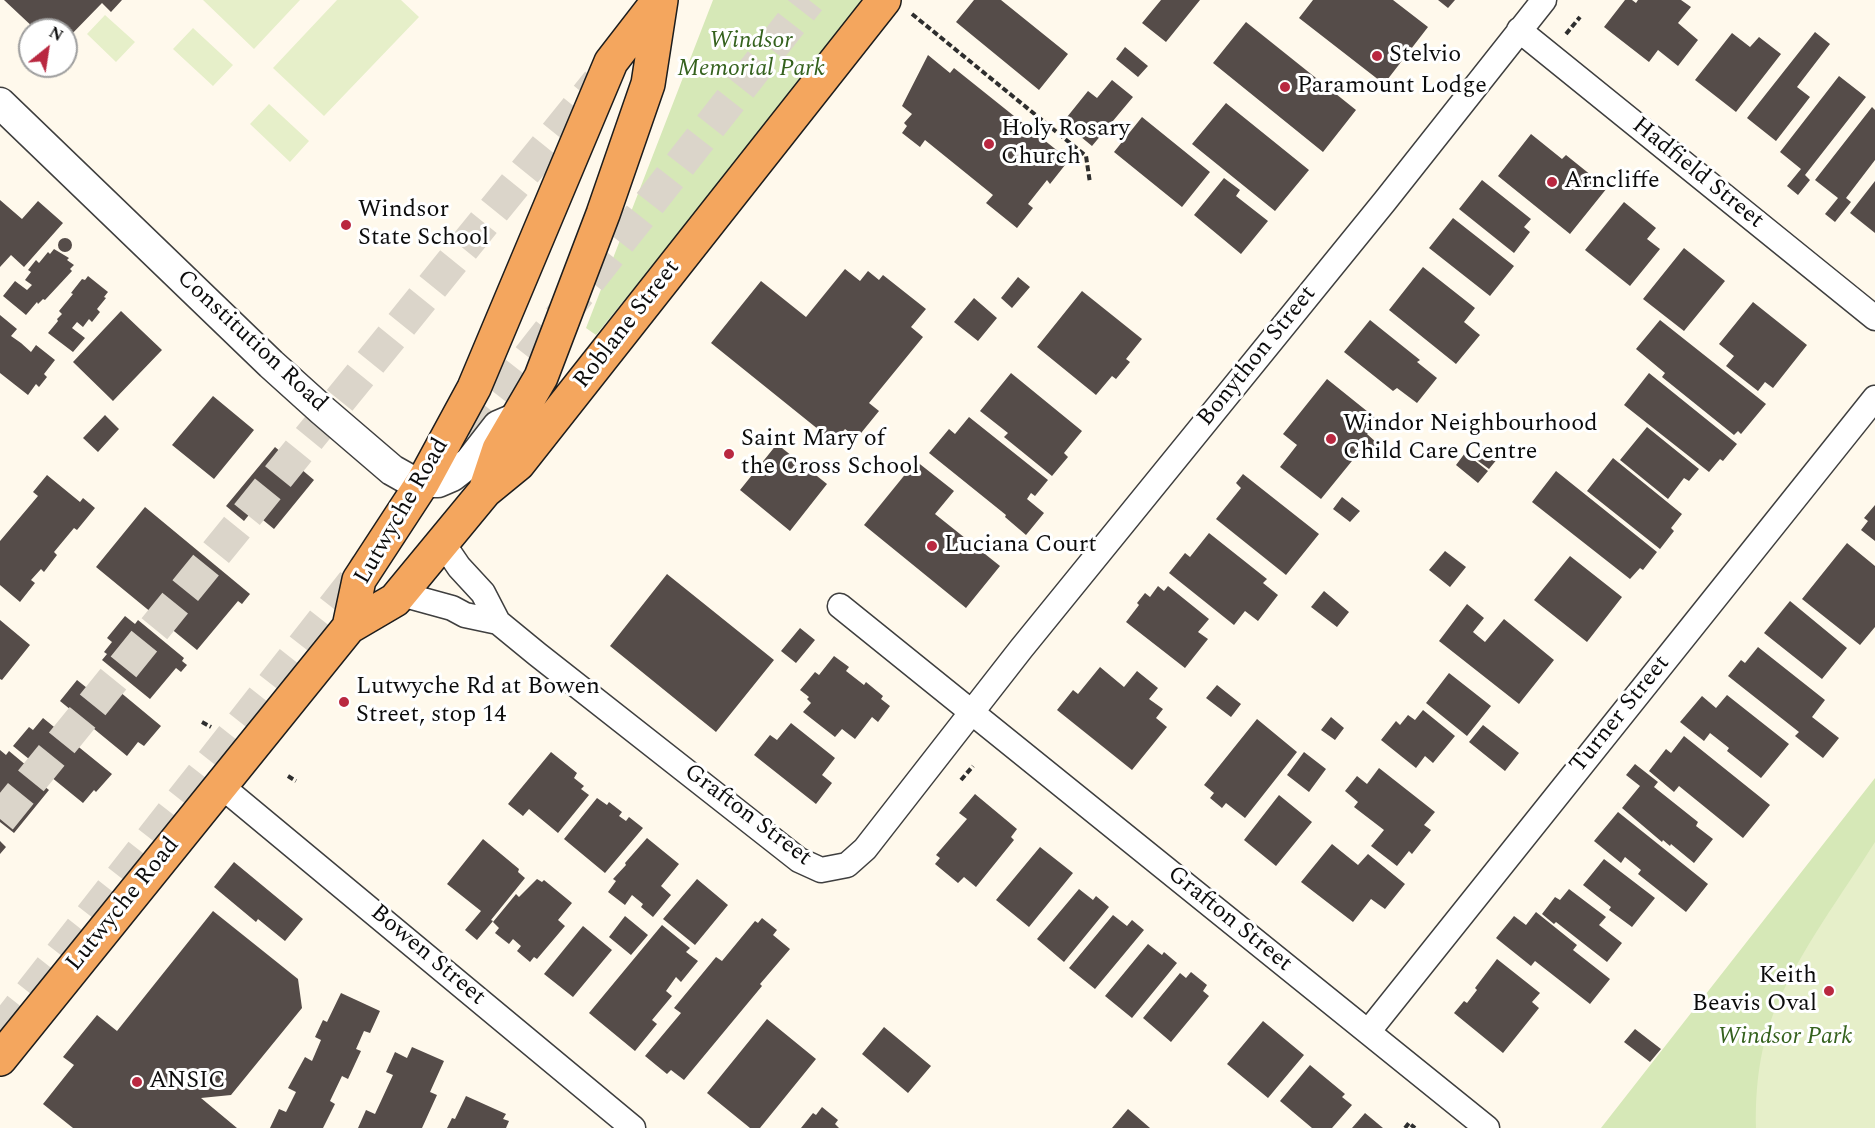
<!DOCTYPE html>
<style>
body{margin:0}
#map{position:relative;width:1875px;height:1128px;overflow:hidden;background:#fff9ec;font-family:Spectral,serif}
canvas{display:block}
.north{position:absolute;left:18px;top:18px;width:60px;height:60px;box-sizing:border-box;background:#fff;border:2px solid #9e9e9e;border-radius:50%;rotate:30deg;font-size:16px;font-weight:700;line-height:24px;text-align:center;color:#0c0c0c}
.north::after{content:'';display:block;margin:auto;width:21px;height:27px;background:#b92840;clip-path:polygon(50% 0,100% 100%,50% 72%,0 100%)}
</style>
<div id="map">
<canvas width="1875" height="1128"></canvas>
<div class="north">N</div>
</div>
<script>
const g = document.querySelector('canvas').getContext('2d');
g.lineJoin = 'round';
function fillPath(path, color) {
  g.fillStyle = color;
  g.fill(path, 'evenodd');
}
function stroke(path, color, width, dash) {
  g.strokeStyle = color;
  g.lineWidth = width;
  g.lineCap = dash ? 'butt' : 'round';
  g.setLineDash(dash || []);
  g.stroke(path);
}
function label(font, color, halo, rows, align = 'center') {
  g.font = font + ' Spectral,serif';
  g.lineWidth = 6;
  g.setLineDash([]);
  g.textBaseline = 'middle';
  g.strokeStyle = halo;
  g.fillStyle = color;
  for (const [text, x, y, turn = 0] of rows) {
    g.save();
    g.translate(x, y);
    g.rotate((+turn || 0) * Math.PI / 180);
    g.textAlign = isNaN(turn) ? turn : align;
    if (halo) g.strokeText(text, 0, 0);
    g.fillText(text, 0, 0);
    g.restore();
  }
}
const green = new Path2D(`
 M713,0H867L596,335L586,328Z
 M1875,778V1128H1601Z`);
const pitch = new Path2D(`
 M203,0H300L254,49Z
 M337,0H401L419,17L324,116L273,68Z
 M105,15L135,42L116,62L87,34Z
 M193,28L233,65L213,86L173,49Z
 M269,104L309,141L290,162L250,124Z
 M1875,842V1128H1756C1755,1087 1760,1045 1776,1007C1801,949 1841,896 1875,842Z`);
const building = new Path2D(`
 M4,0H122L111,12L102,3L66,40V30H36Z
 M974,0H1001L1068,54L1039,90L956,22Z
 M1161,0H1200L1166,42L1142,23Z
 M1313,0H1393L1428,27L1384,84L1299,18Z
 M1438,0H1455L1448,8Z
 M1625,0H1632L1636,3L1638,0H1681L1691,7L1678,23L1698,40L1678,66L1658,50L1649,62L1604,27Z
 M1246,22L1356,110L1323,152L1213,63Z
 M1815,32L1830,44L1797,87L1810,97L1776,141L1747,118Z
 M1732,33L1750,47L1759,37L1781,54L1736,112L1695,80Z
 M1125,47L1148,66L1138,77L1116,59Z
 M928,55L950,73L954,68L1069,160L1050,184L1047,180L1028,204L1033,208L1017,228L986,203L993,195L925,140L920,147L902,133L907,126L904,123L912,114L902,106Z
 M1839,76L1866,97L1805,175L1810,180L1798,195L1787,186L1801,169L1780,152Z
 M1112,80L1133,97L1092,146L1063,122L1088,91L1097,98Z
 M1226,103L1309,170L1275,211L1192,144Z
 M1872,107L1875,110V160L1846,198L1851,202L1835,222L1825,214L1838,198L1815,180Z
 M1142,117L1210,172L1182,207L1114,152Z
 M1531,134L1562,159L1566,155L1607,188L1570,234L1498,176Z
 M1224,178L1240,190L1236,196L1268,221L1241,254L1194,215Z
 M1482,180L1531,219L1524,227L1530,232L1514,253L1459,209Z
 M1875,181V233L1850,213Z
 M0,200L22,219L38,201L63,223L24,267L11,255L0,267Z
 M1624,202L1656,228L1647,239L1660,249L1630,286L1585,250Z
 M1453,218L1514,266L1490,296L1429,248Z
 M58 245a7 7 0 1 1 14 0a7 7 0 1 1-14 0Z
 M1684,248L1725,281L1684,331L1643,299Z
 M54,249L69,258L67,260L74,265L70,269L72,271L45,300L43,299L38,304L37,302L26,315L3,296L15,281L27,290L32,285L25,280L31,272L28,270L36,260L39,263L48,252L50,254Z
 M1423,267L1475,308L1464,322L1480,335L1456,364L1389,310Z
 M845,269L860,281L868,271L879,280L883,275L926,309L911,327L923,337L869,403L879,411L857,438L845,429L834,442L711,343L761,281L806,317Z
 M88,276L108,292L104,297L106,298L97,309L100,312L92,322L89,319L83,327L77,322L72,328L85,338L73,352L48,333L58,321L57,319L62,314L59,311L73,294L71,293L82,279L85,280Z
 M1018,277L1030,287L1012,308L1001,298Z
 M1082,291L1142,339L1126,359L1130,362L1116,379L1112,376L1096,395L1037,347Z
 M974,298L997,318L978,341L954,322Z
 M1753,302L1807,345L1773,388L1765,382L1758,391L1726,366L1734,356L1719,344Z
 M121,311L162,350L113,401L73,362Z
 M0,315L17,329L11,336L21,343L31,352L36,345L55,360L44,374L47,377L39,387L36,384L28,395L0,373Z
 M1370,320L1420,360L1417,362L1437,378L1417,403L1397,388L1393,391L1344,352Z
 M1660,320L1766,404L1741,434L1738,431L1734,435L1662,377L1665,373L1636,349Z
 M1011,373L1082,431L1064,453L1068,457L1052,476L1004,437L1008,433L980,411Z
 M1649,373L1737,444L1723,461L1720,459L1709,472L1624,405Z
 M1327,379L1378,420L1367,434L1378,444L1363,461L1356,456L1321,499L1280,467L1297,445L1283,434Z
 M213,396L254,430L214,479L172,445Z
 M105,415L119,429L98,452L83,438Z
 M969,417L1048,480L1035,496L1031,493L1027,499L1044,513L1026,535L1005,517L1006,515L929,453L949,429L955,434Z
 M1647,427L1699,469L1689,481L1684,478L1668,499L1620,460Z
 M777,444L827,484L790,531L740,490Z
 M1483,446L1498,458L1489,469L1474,458Z
 M275,447L314,480L274,529L252,511L244,521L226,506Z
 M1465,453L1488,471L1478,483L1456,465Z
 M1613,458L1682,514L1671,528L1674,531L1660,549L1587,491Z
 M916,461L954,491L935,514L1000,566L966,608L864,525Z
 M1556,471L1657,552L1643,570L1640,568L1630,579L1532,502Z
 M1243,474L1319,534L1286,575L1216,519L1241,488L1236,483Z
 M47,475L80,502L83,498L95,508L77,530L74,528L54,552L57,555L44,572L41,569L31,580L35,583L20,602L0,585V541L38,496L33,492Z
 M1342,497L1360,511L1350,522L1333,509Z
 M1875,505V541L1861,530L1868,521L1864,518Z
 M145,507L250,594L242,604L238,601L197,650L96,567Z
 M1209,533L1267,579L1263,583L1278,595L1258,621L1245,611L1234,625L1169,573L1185,553L1190,557Z
 M1847,543L1875,566V627L1860,645L1802,599Z
 M1445,551L1466,567L1450,587L1429,570Z
 M1570,556L1622,597L1587,642L1534,600Z
 M667,574L774,660L716,732L610,646Z
 M1158,586L1164,591L1168,586L1209,619L1198,632L1208,639L1185,668L1126,622L1139,605L1137,603L1145,593L1150,597Z
 M1324,591L1349,612L1337,627L1311,607Z
 M1790,601L1847,648L1822,679L1764,633Z
 M1467,604L1484,618L1473,632L1485,642L1504,619L1554,660L1519,704L1439,641Z
 M125,616L135,624L138,620L184,658L182,661L187,665L181,672L176,668L150,699L102,660L107,654L104,652L112,642L107,638Z
 M0,620L30,645L2,680L0,679Z
 M800,628L815,640L796,663L781,651Z
 M1758,647L1825,700L1812,717L1839,738L1823,758L1795,736L1799,732L1728,676L1741,660L1745,663Z
 M834,656L849,667L846,671L864,685L866,682L883,696L881,699L890,706L878,722L872,717L855,739L842,729L835,737L803,712L811,703L807,699L809,697L800,690L815,672L819,675Z
 M1100,667L1124,687L1137,671L1158,688L1149,699L1163,709L1156,718L1167,727L1132,770L1057,710L1073,690L1078,694Z
 M1449,673L1491,706L1467,736L1426,703Z
 M77,680L97,696L108,682L161,726L144,746L138,742L127,756L60,701Z
 M1217,685L1241,704L1231,717L1206,698Z
 M1727,695L1789,744L1761,778L1727,751L1729,748L1710,733L1704,741L1680,722L1702,696L1716,708Z
 M1423,710L1455,736L1433,763L1425,756L1416,768L1381,740L1396,721L1400,725L1408,715L1415,720Z
 M1331,717L1344,728L1335,740L1321,730Z
 M43,718L112,774L96,792L94,790L83,803L13,746L29,727L33,730Z
 M1257,719L1297,752L1245,818L1226,803L1222,808L1210,798L1214,793L1204,785Z
 M791,723L835,758L822,775L832,783L816,804L754,755L770,735L777,740Z
 M1483,725L1519,753L1505,771L1469,742Z
 M1684,736L1770,805L1743,838L1679,786L1674,792L1649,771L1666,749L1671,753Z
 M0,750L6,755L9,751L39,776L35,779L49,790L14,833L0,822Z
 M551,752L577,773L574,778L584,786L581,789L589,795L558,833L529,809L523,816L508,804Z
 M1304,752L1326,769L1309,792L1287,775Z
 M1635,764L1658,782L1654,787L1698,822L1696,826L1713,839L1694,863L1671,844L1670,846L1663,840L1662,842L1622,808L1640,786L1626,775Z
 M1379,768L1435,812L1424,825L1431,830L1412,854L1409,851L1397,866L1371,846L1384,830L1354,807L1358,802L1345,791L1357,776L1367,784Z
 M975,794L1017,829L1011,837L1014,840L976,887L964,877L958,883L935,864L940,858L936,855L967,819L959,813Z
 M1279,795L1312,822L1276,866L1244,840Z
 M597,798L607,805L609,802L622,812L619,816L626,821L629,817L643,828L605,873L564,839Z
 M1618,812L1708,884L1686,912L1638,874L1641,870L1625,857L1621,863L1594,841Z
 M647,838L679,864L661,886L671,895L653,917L641,907L643,904L632,895L625,905L608,892L616,881L613,879L626,865L625,863Z
 M483,839L519,869L518,872L525,878L491,920L493,921L477,940L465,930L481,911L447,884Z
 M0,841L6,847L0,854Z
 M1332,844L1358,865L1368,854L1405,884L1385,909L1371,899L1353,922L1301,882Z
 M1040,847L1073,873L1029,927L996,900Z
 M1604,859L1655,898L1632,927L1609,910L1611,907L1583,885Z
 M234,862L303,919L285,941L258,919L256,922L214,887Z
 M537,879L542,882L544,880L572,903L558,920L565,926L537,959L534,957L530,962L517,951L521,946L513,939L509,944L495,933L499,928L493,922L516,894L519,897Z
 M697,879L728,905L695,945L663,919Z
 M1079,889L1093,900L1096,896L1109,907L1064,962L1037,939Z
 M1569,889L1606,917L1599,925L1622,943L1607,962L1556,922L1554,924L1542,914L1555,897L1560,900Z
 M213,911L298,979L302,1008L231,1095L201,1098L237,1128H73L43,1104L74,1065L63,1057L97,1015L117,1031Z
 M1536,912L1577,945L1573,950L1610,979L1590,1004L1535,961L1531,966L1496,938L1514,916L1526,925Z
 M1113,915L1127,926L1132,920L1144,930L1095,989L1069,968Z
 M625,916L648,935L631,955L609,937Z
 M762,918L777,930L773,935L790,949L760,984L762,986L684,1080L671,1070L667,1074L645,1056L681,1013L674,1008L716,957L722,961L755,921L758,923Z
 M662,925L690,948L686,952L698,961L681,982L676,977L666,991L672,996L652,1020L657,1024L635,1051L589,1013Z
 M583,926L612,950L573,997L544,974Z
 M1148,944L1162,955L1164,952L1177,963L1132,1018L1105,996Z
 M1497,959L1540,993L1532,1002L1539,1008L1503,1053L1454,1013L1464,1001L1467,1003L1477,990L1475,988Z
 M1191,972L1207,985L1203,991L1209,996L1171,1042L1143,1018L1180,973L1186,978Z
 M341,993L380,1011L370,1033L364,1031L356,1049L361,1051L348,1079L342,1076L330,1101L335,1104L323,1128H270L279,1109L286,1112L296,1092L288,1088L305,1057L312,1061L321,1040L315,1037L323,1020L327,1022Z
 M767,1019L816,1059L760,1128H750L707,1093Z
 M1263,1021L1304,1055L1268,1098L1227,1064Z
 M884,1027L931,1066L908,1093L862,1054Z
 M1635,1029L1661,1049L1650,1062L1624,1042Z
 M412,1047L444,1061L430,1092L437,1095L422,1128H358L366,1110L375,1114L393,1075L386,1072L395,1052L407,1058Z
 M1310,1065L1345,1094L1342,1097L1352,1105L1332,1128H1312L1280,1101Z
 M466,1096L506,1114L503,1119L509,1121L506,1128H447L452,1118L455,1119Z
 M822,1107L838,1120L835,1124L839,1128H801L813,1113L816,1115Z
 M1128,1109L1150,1128H1112Z
 M1365,1113L1383,1128H1352Z`);
const motorwayTunnel = new Path2D(`
 M438,473L809,0
 M0,819L598,82
 M0,1032L366,566`);
const path = new Path2D(`
 M912,14L1086,156L1090,183
 M1566,34L1580,17
 M202,722L211,727
 M288,776L296,781
 M961,780L973,766
 M1405,1128L1409,1123L1415,1128`);
const minor = new Path2D(`
 M1519,30L1875,318
 M442,542L459,567L483,593L498,622L537,654L799,860L821,870L847,865L865,849L1021,649L1385,201L1544,0
 M401,594L452,608L465,615L498,622
 M840,606L1487,1128
 M220,785L633,1128
 M1368,1032L1875,398`);
const tertiary = new Path2D(`
 M0,103L271,364L322,410L392,470L408,479L423,482H438L452,476L470,462L498,426L512,420`);
const trunk = new Path2D(`
 M485,491L499,449L541,377L603,214L648,84L661,0
 M349,627L395,600L485,491L518,464L884,0
 M0,1059L349,627L359,580L423,482L474,388L611,62L659,0`);
const markers = [
 [1377,56,6,"#b92840"],
 [1285,87,6,"#b92840"],
 [989,144,6,"#b92840"],
 [1552,182,6,"#b92840"],
 [346,225,6,"#b92840"],
 [1331,439,6,"#b92840"],
 [729,454,6,"#b92840"],
 [932,546,6,"#b92840"],
 [344,702,6,"#b92840"],
 [1829,991,6,"#b92840"],
 [137,1082,6,"#b92840"]
];
const parkNames = [
 ["Windsor",751,42],
 ["Memorial Park",751,70],
 ["Windsor Park",1785,1038]
];
const poiNames = [
 ["Stelvio",1389,56],
 ["Paramount Lodge",1297,87],
 ["Holy Rosary",1001,130],
 ["Church",1001,158],
 ["Arncliffe",1564,182],
 ["Windsor",358,211],
 ["State School",358,239],
 ["Windor Neighbourhood",1343,425],
 ["Child Care Centre",1343,453],
 ["Saint Mary of",741,440],
 ["the Cross School",741,468],
 ["Luciana Court",944,546],
 ["Lutwyche Rd at Bowen",356,688],
 ["Street, stop 14",356,716],
 ["Keith",1817,977,"right"],
 ["Beavis Oval",1817,1005,"right"],
 ["ANSIC",149,1082]
];
const streetNames = [
 ["Hadfield Street",1697,174,39],
 ["Roblane Street",628,325,-52],
 ["Constitution Road",251,342,43],
 ["Bonython Street",1258,357,-51],
 ["Lutwyche Road",403,512,-60],
 ["Turner Street",1621,715,-51],
 ["Grafton Street",747,816,37],
 ["Lutwyche Road",124,905,-51],
 ["Grafton Street",1229,920,39],
 ["Bowen Street",427,956,40]
];
fillPath(green, '#d6e8b7');
fillPath(pitch, '#e6efc9');
fillPath(building, '#554c49');
stroke(motorwayTunnel, '#dbd5ca', 33, [33, 16]);
stroke(minor, '#3f3f3f', 27);
stroke(tertiary, '#3f3f3f', 33);
stroke(trunk, '#1d1d1d', 36);
stroke(path, '#2e2e2e', 4, [6, 3]);
stroke(minor, '#fff', 24);
stroke(tertiary, '#fff', 30);
stroke(trunk, '#f4a65e', 33);
for (const [x, y, r, color] of markers) {
  const dot = new Path2D();
  dot.arc(x, y, r, 0, 2 * Math.PI);
  g.fillStyle = color;
  g.fill(dot);
  stroke(dot, '#fff', 2);
}
label('italic 24px', '#35621e', '#fff', parkNames);
label('24px', '#0c0c0c', '#fff', poiNames, 'left');
label('24px', '#0c0c0c', '#fff', streetNames);
</script>
